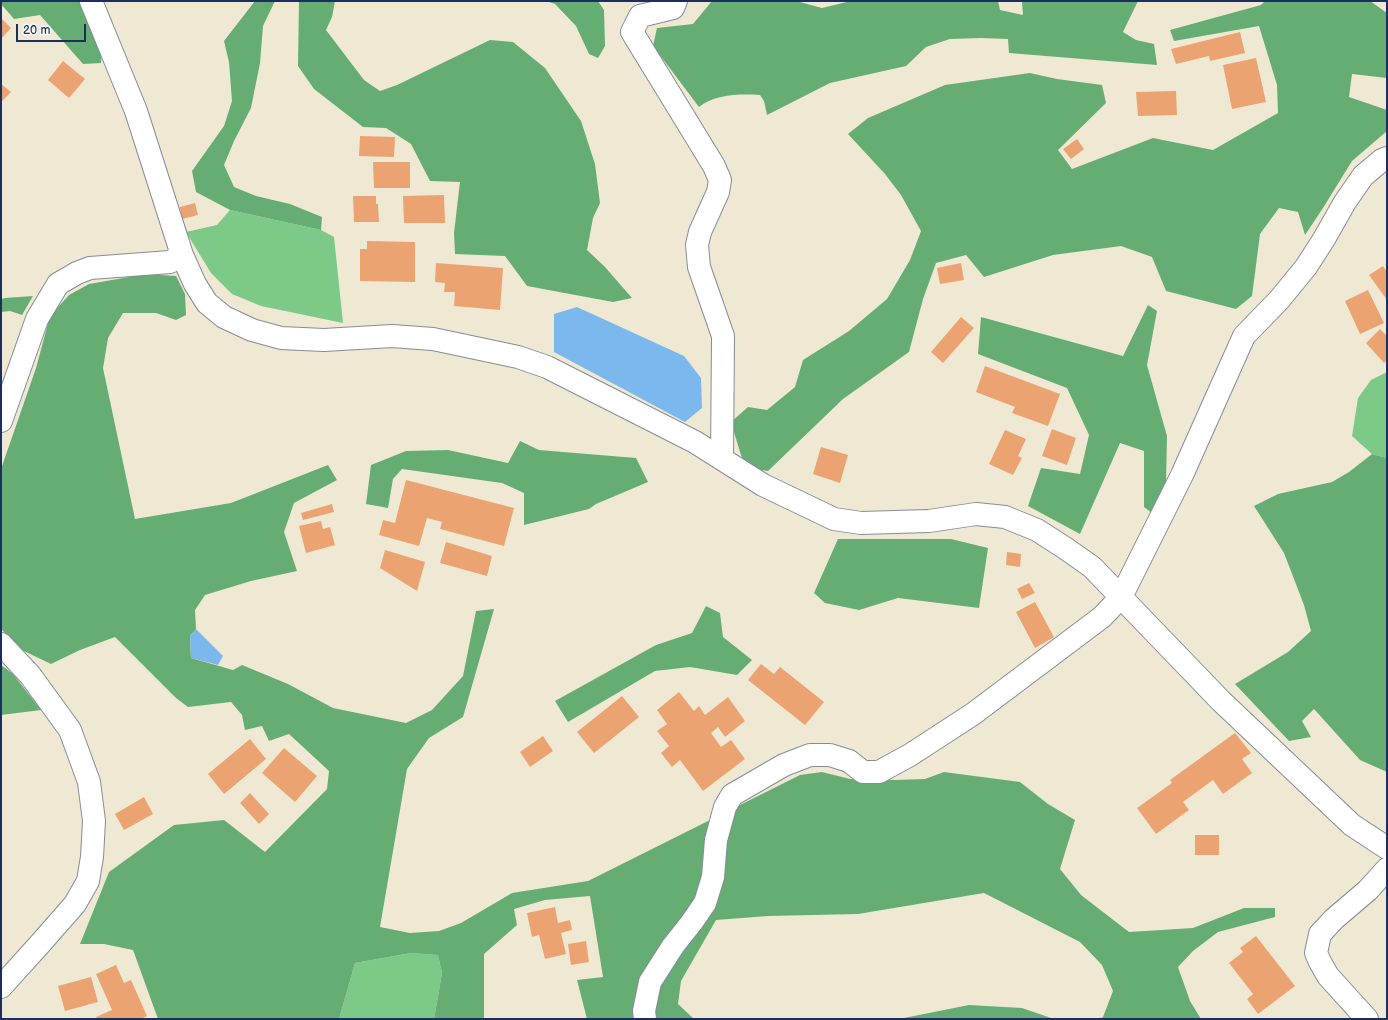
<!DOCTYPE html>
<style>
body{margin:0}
#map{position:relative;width:1388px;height:1020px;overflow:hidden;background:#efe9d3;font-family:"Balsamiq Sans",sans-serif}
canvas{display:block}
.frame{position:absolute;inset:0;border:2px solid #1b2f5e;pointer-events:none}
.scale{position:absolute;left:16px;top:24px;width:70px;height:18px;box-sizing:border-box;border:2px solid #1b2f5e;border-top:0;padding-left:5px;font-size:12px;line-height:14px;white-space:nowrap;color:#1b2f5e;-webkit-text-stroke:3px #f6f6f2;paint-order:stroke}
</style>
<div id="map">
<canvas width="1388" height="1020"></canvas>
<div class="frame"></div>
<div class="scale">20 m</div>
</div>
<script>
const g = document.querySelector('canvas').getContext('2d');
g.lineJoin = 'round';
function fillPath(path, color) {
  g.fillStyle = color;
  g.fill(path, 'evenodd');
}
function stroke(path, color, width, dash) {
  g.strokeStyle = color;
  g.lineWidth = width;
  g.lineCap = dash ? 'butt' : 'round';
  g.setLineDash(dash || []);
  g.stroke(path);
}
const green = new Path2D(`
 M230,210L321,230L334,237L343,323L261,306L232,294L211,273L186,232L217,225Z
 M1387,372V458L1372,454L1352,436L1358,398L1371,380Z
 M411,953L438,955L442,973L434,1019H339L355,963Z`);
const forest = new Path2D(`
 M1,1H83L102,41L101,63L83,64L40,15L14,19L1,4Z
 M255,1H275L263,26L260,63L251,108L234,141L224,165L234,187L256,196L290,204L322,217L321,230L230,210L196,192L192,171L224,126L232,101L229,62L224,41Z
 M299,1H335L332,17L326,30L364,80L380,91L397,85L490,40L513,42L545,68L581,121L595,164L600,203L593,218L587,250L605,267L632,298L613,302L527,286L505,256L455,254L454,233L460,182L430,181L411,144L386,128L363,127L314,89L298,66Z
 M546,1H598L604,10L605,46L598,58L589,54L576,26L555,4Z
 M712,1H796L822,8L851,1H998L1000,10L1023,15L1022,1H1138L1123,32L1136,40L1154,44L1157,65L1009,53L1008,39L981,38L950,39L926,47L906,66L830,83L767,115L764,101L760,95C740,94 715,94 699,107L653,46L657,28L693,24Z
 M1265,1H1370L1387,13V78L1352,74L1349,97L1387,110V131L1352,161L1323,208L1305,235L1298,212L1279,208L1260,234L1252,296L1236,309L1166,291L1152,257L1121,246L1053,255L984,277L966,255L936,263L923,299L909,352L843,399L768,471L746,468L740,452L731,422L748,407L767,410L795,387L803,360L849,331L887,299L910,260L921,231L901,195L885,174L848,134L868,118L945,85L1030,73L1057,79L1102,85L1106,103L1058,150L1072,169L1153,138L1213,150L1278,113L1277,85L1259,26L1174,41L1170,30L1261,5Z
 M146,274L176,276L185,294L186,315L176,320L156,313H123L108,338L103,368L135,519L231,503L328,465L337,480L294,503L284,532L297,571L251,581L205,595L195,610L196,629L190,636L191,658L233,670L242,665L288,684L333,708L406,723L432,710L463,676L476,611L494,609L463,717L429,738L407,769L380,927L410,933L439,931L461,923L512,893L588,881L800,775L822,772L850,779L895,780L925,779L944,772L1020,782L1048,804L1075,820L1060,869L1081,895L1129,932L1193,928L1244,908H1275V917L1218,932L1193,951L1178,967L1190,1001L1201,1019H1099L1103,1017L1113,991L1102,965L1080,942L984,893L858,914L768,916L716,920L681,981L678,1004L694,1019H587L577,980L603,977L590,896L545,900L514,909L517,925L484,954V1019H434L442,973L438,955L411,953L355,963L339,1019H158L133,950L104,944H80L109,872L174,825L224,820L265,852L327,789L329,771L289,734L269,741L262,726L245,730L242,715L231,702L188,707L176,698L115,637L80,650L51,664L24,651L1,629V469L36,368L50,316L69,295L89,284Z
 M33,296L22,315L10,311L1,312V299L5,298Z
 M1148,305L1157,311L1147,365L1167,436L1166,484L1152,513L1144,507V451L1120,443L1080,534L1028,506L1041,468L1080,474L1089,435L1067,388L978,354L981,317L1123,356Z
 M520,441L539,450L636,458L648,482L596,504L589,509L524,525V493L502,483L402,469L393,479L388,508L366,504L371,465L406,451L448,450L508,463Z
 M1372,454L1387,458V772L1360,760L1314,709L1302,721L1311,737L1289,741L1235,684L1288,652L1311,631L1304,605L1284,553L1254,506L1278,494L1332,482L1349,472Z
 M838,539H951L988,548L979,608L898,598L859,610L825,603L814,593Z
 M706,606L720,613L723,637L752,660L737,675L690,667L655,671L568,722L555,701L656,645L692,633Z
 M1,665L13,674L41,710L1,715Z
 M969,1005L1022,1008L1054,1019H899Z`);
const water = new Path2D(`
 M577,307L684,356L701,378L702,408L685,422L554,352V314Z
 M196,629L223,656L218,665L191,658L190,636Z`);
const building = new Path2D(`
 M1,18L11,28L1,39Z
 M1240,32L1245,53L1210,61L1209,56L1176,64L1171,49Z
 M1256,58L1266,102L1232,109L1223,65Z
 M63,61L85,79L69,98L48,80Z
 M1,84L11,92L1,102Z
 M1176,91L1177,115L1138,116L1136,92Z
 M360,136L395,137L394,157L359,156Z
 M1077,139L1084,149L1071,159L1063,149Z
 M373,162H410V188H374Z
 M444,195L445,223H404L403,196Z
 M353,196H376V204H378L379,222H354Z
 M195,203L198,215L182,219L180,207Z
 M367,241L415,242V282L360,281V249H367Z
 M436,263L503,268L500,310L454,306L455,292H444L445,283L435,282Z
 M961,263L964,280L940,284L937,268Z
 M1383,266L1387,272V300L1369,275Z
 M1368,290L1384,323L1360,334L1345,301Z
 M961,317L974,328L943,363L931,352Z
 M1380,329L1387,336V360L1384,363L1366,343Z
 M985,366L1060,394L1048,426L1012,413L1015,407L976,392Z
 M1052,429L1076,438L1067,465L1042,456Z
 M1005,430L1026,439L1018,456L1022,458L1013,475L989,464Z
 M821,447L848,455L840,483L813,474Z
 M406,480L514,508L504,546L440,529L442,522L427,518L419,546L379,535L383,520L395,523Z
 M332,504L334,512L303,520L301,513Z
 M321,521L323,529L330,527L335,545L306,553L299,526Z
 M446,542L492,556L487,576L440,563Z
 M385,550L425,562L417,591L380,568Z
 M1007,552L1021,554L1020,567L1006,565Z
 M1029,583L1035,593L1022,599L1017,589Z
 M1035,602L1054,637L1035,648L1016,612Z
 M761,664L774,674L780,667L824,702L805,725L748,680Z
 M679,692L694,711L699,706L705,715L728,697L745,721L725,737L718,727L711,733L721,747L731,740L745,759L703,791L680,760L672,767L661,753L669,746L657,731L667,724L657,710Z
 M622,696L639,717L594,753L577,732Z
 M1235,733L1251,753L1242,759L1252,773L1223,794L1213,780L1183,802L1189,810L1156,834L1137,808L1172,783L1170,780Z
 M543,736L553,751L530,767L520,752Z
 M250,739L266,759L224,794L208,774Z
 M284,748L317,776L295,802L262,773Z
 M250,793L269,814L259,824L240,803Z
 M144,797L153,814L124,830L115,814Z
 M1195,835H1219V855H1195Z
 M555,907L558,923L570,920L572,930L561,933L566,954L545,959L539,935L532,937L527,913Z
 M1256,936L1295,986L1258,1014L1247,999L1253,994L1229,963L1243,952L1240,948Z
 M586,941L589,962L571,965L568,944Z
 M116,965L124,983L131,980L147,1016L141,1019H97L96,1017L112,1010L96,974Z
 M91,977L98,1002L65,1011L58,986Z`);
const street = new Path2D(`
 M91,1L136,111L182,255L195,284L207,303L224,317L252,330L281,338L324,340L392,336L433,339L518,357L547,367L695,442L763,485L834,519L861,523L929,521L976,514L1005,517L1037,530L1065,548L1092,567L1221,701L1352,825L1387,848
 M676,1L673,8L640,16L632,32L714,166L720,180L718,192L700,232L697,245L699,267L723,336L722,459
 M1,421L37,319L58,284L77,273L90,268L170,262L182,255
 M1,644L30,675L70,730L89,782L94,821L92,857L88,881L75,904L39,945L1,987
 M645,1019L644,1011L650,982L673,946L692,922L705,903L713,877L716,840L725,807L732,795L784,765L810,755H830L849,761L863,772H879L910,755L973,714L1102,617L1121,597L1182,475L1244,336L1279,300L1306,267L1324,239L1345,202L1363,176L1382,160L1387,158
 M1367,1019L1328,976L1320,962L1316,953L1320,934L1334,919L1368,890L1387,869`);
fillPath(green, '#7dc988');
fillPath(forest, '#66ad74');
fillPath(water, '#7bb8ee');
fillPath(building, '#eba371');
stroke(street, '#858c98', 24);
stroke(street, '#fff', 22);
</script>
